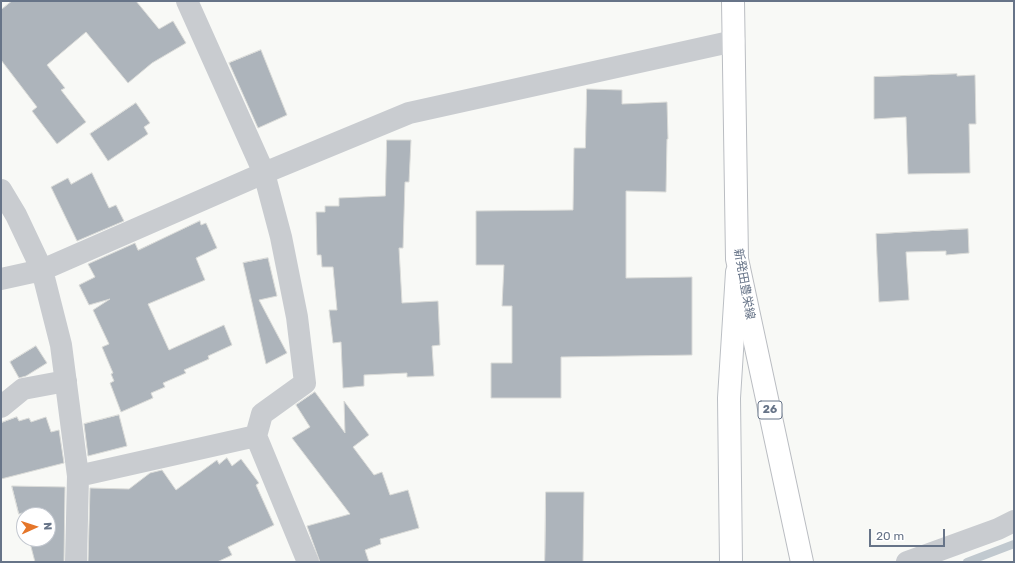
<!DOCTYPE html>
<meta charset="utf-8">
<style>
body{margin:0}
#map{position:relative;width:1015px;height:563px;overflow:hidden;background:#f8f9f6;font-family:Rubik,sans-serif}
canvas{display:block}
.frame{position:absolute;inset:0;border:2px solid #677488;pointer-events:none}
.north{position:absolute;left:16px;top:507px;width:40px;height:40px;box-sizing:border-box;background:#fff;border:1px solid #c2c7cf;border-radius:50%;rotate:87deg;font-size:11px;font-weight:700;line-height:16px;text-align:center;color:#677488}
.north::after{content:'';display:block;margin:auto;width:14px;height:18px;background:#e5762a;clip-path:polygon(50% 0,100% 100%,50% 72%,0 100%)}
.scale{position:absolute;left:869px;top:529px;width:76px;height:18px;box-sizing:border-box;border:2px solid #677488;border-top:0;padding-left:5px;font-size:12px;line-height:14px;white-space:nowrap;color:#677488;-webkit-text-stroke:3px #fff;paint-order:stroke}
</style>
<div id="map">
<canvas width="1015" height="563"></canvas>
<div class="frame"></div>
<div class="north">N</div>
<div class="scale">20 m</div>
</div>
<script>
const g = document.querySelector('canvas').getContext('2d');
g.lineJoin = 'round';
function stroke(path, color, width, dash) {
  g.strokeStyle = color;
  g.lineWidth = width;
  g.lineCap = dash ? 'butt' : 'round';
  g.setLineDash(dash || []);
  g.stroke(path);
}
function fillPath(path, color) {
  g.fillStyle = color;
  g.fill(path, 'evenodd');
}
function label(font, color, halo, rows, align = 'center') {
  g.font = font + ' Rubik,"Noto Sans JP",sans-serif';
  g.lineWidth = 4;
  g.setLineDash([]);
  g.textBaseline = 'middle';
  g.strokeStyle = halo;
  g.fillStyle = color;
  for (const [text, x, y, turn = 0] of rows) {
    g.save();
    g.translate(x, y);
    g.rotate((+turn || 0) * Math.PI / 180);
    g.textAlign = isNaN(turn) ? turn : align;
    if (halo) g.strokeText(text, 0, 0);
    g.fillText(text, 0, 0);
    g.restore();
  }
}
const stream = new Path2D(`
 M967,562L1014,544`);
const building = new Path2D(`
 M12,1H136L159,29L173,21L186,43L152,63L128,83L86,32L47,65L65,88L61,90L86,122L57,144L32,111L37,107L1,60V10Z
 M261,50L287,115L258,128L229,63Z
 M957,74V76L975,75L976,124H969L970,173L908,174L906,117L874,119V77Z
 M587,89L622,90V104L667,102L668,139H667L666,192L626,191V278L692,277V355L561,357V398H491V363H512V306H502L504,265H476V211L573,210L574,148H585Z
 M136,103L150,123L144,127L148,134L108,161L90,134Z
 M387,140H411L409,182H405L403,248H399L402,303L438,301L440,345L432,346L434,376L407,377V373L364,375V386L343,388L341,342L333,343L329,310H337L333,267H322L321,255H317L316,212H325V206H339V198L385,196Z
 M92,173L109,208L116,205L124,221L77,241L51,187L68,178L71,184Z
 M200,221L201,225L206,223L217,248L196,258L205,280L148,304L169,350L224,325L232,345L208,356L209,359L184,370L186,373L163,383L165,387L151,393L153,398L121,412L110,383L114,381L111,374L113,373L102,347L109,344L93,310L110,299L89,305L79,285L95,277L88,264L135,243L138,250Z
 M968,229L969,253L946,255V251L906,252L909,300L879,302L876,234Z
 M268,258L277,296L259,300L287,353L266,364L243,263Z
 M36,346L47,363L26,376L19,378L10,362Z
 M315,392L345,433L344,401L369,435L353,447L374,475L382,472L390,495L408,490L419,528L380,539L381,544L365,550L369,562H320L307,526L350,514L292,438L310,427L296,405Z
 M119,415L127,446L88,456L84,424Z
 M17,417L19,421L29,418L31,422L46,417L51,432L59,430L64,463L1,479V423Z
 M227,458L232,466L241,459L259,483L256,485L274,525L228,547L232,555L217,562H88L90,488L129,489L150,473L162,470L176,490L217,460L219,464Z
 M12,486L65,487L64,562H35L29,539H48V515H24V519L22,513L19,514Z
 M546,492H584L583,562H545Z`);
const street = new Path2D(`
 M187,1L264,173L281,237L297,317L305,383L262,414L256,436
 M1,190L16,215L42,270L61,345L78,476L76,562
 M1,279L42,270L264,173L409,113L734,41
 M1,407L23,389L66,381
 M78,476L256,436L308,562
 M907,562L998,529L1014,521`);
const secondary = new Path2D(`
 M731,562L729,398L737,272`);
const primary = new Path2D(`
 M733,1L737,259L802,562`);
const shields = [
 [770,410,24]
];
const shieldNames = [
 ["26",770,410]
];
const streetNames = [
 ["新発田豊栄線",744,284,80]
];
stroke(stream, '#c1c9cf', 8);
fillPath(building, '#adb4bb');
stroke(building, '#dadbd8', 1);
stroke(secondary, '#bbbfc4', 24);
stroke(primary, '#babdc2', 24);
stroke(street, '#c9ccd0', 22);
stroke(secondary, '#fff', 22);
stroke(primary, '#fff', 22);
for (const [x, y, w] of shields) {
  const box = new Path2D();
  box.roundRect(x - w / 2, y - 9, w, 18, 3);
  g.fillStyle = '#fff';
  g.fill(box);
  stroke(box, '#677488', 1);
}
label('bold 11px', '#677488', null, shieldNames);
label('12px', '#677488', '#fff', streetNames);
</script>
